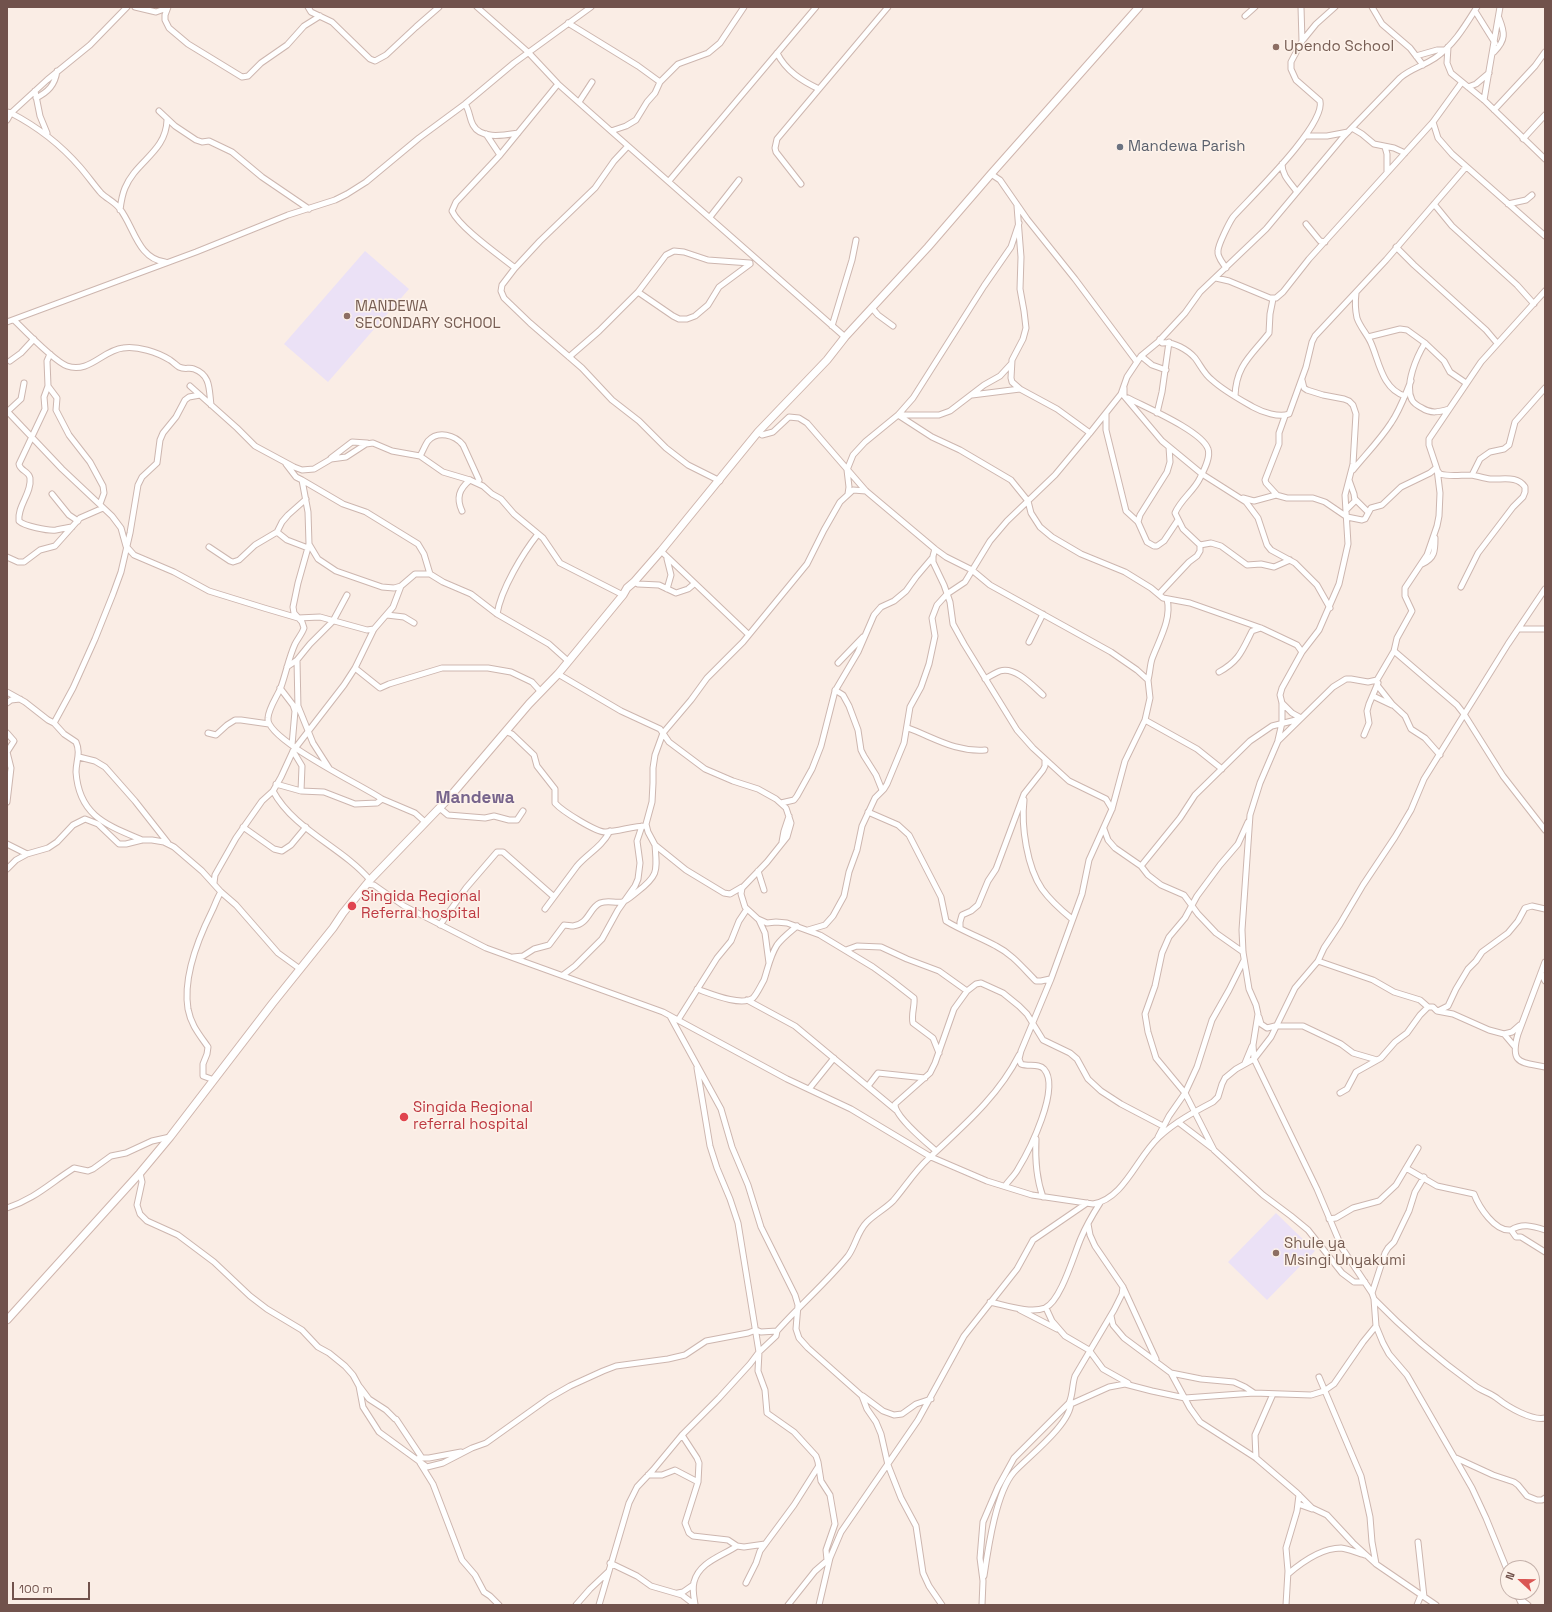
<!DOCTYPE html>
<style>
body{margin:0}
#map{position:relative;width:1552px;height:1612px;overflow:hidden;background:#faede5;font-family:"Space Grotesk",sans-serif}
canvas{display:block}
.frame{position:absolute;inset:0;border:8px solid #71524c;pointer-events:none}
.north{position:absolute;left:1500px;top:1560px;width:40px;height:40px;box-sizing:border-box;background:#fdf2ea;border:1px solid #c5b2ab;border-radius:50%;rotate:292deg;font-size:11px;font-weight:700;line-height:16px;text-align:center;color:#71524c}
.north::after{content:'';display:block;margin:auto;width:14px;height:18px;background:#da5754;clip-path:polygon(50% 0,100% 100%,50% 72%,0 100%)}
.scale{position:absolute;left:12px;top:1582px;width:78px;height:18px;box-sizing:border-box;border:2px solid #71524c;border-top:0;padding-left:5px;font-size:12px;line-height:14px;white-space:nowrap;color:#71524c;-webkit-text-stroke:3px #fdf2ea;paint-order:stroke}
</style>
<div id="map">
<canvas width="1552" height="1612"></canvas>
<div class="frame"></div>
<div class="north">N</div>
<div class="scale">100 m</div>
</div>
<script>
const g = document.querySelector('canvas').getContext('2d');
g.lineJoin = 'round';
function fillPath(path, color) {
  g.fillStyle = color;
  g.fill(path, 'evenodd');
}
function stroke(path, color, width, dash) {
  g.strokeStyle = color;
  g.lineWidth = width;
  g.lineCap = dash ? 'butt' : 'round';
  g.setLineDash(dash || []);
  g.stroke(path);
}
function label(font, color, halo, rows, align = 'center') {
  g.font = font + ' "Space Grotesk",sans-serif';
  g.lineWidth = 3;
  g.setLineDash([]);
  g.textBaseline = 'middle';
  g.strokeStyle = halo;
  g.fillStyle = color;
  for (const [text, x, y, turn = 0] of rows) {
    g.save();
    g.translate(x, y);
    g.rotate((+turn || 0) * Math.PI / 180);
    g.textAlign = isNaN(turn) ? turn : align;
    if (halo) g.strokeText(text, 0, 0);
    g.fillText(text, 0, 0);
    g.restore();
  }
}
const education = new Path2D(`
 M365,251L409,289L328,382L284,344Z
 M1276,1213L1315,1251L1267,1300L1228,1262Z`);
const street = new Path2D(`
 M135,7L156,12L167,8
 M168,7L165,15V20L169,28L188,44L242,77L248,76L261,63L287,45L304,26L320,16
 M308,7L311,12L332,22L370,59L375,61L386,55L416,27L439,7
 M477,7L528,52L558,84L611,131L845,337
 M1372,7L1382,24L1410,48L1423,65
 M1475,11L1495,43
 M1245,16L1255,7
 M568,23L638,66L660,82
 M1303,40L1316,24L1335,7
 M1448,47L1447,63L1451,73L1484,100L1545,159
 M1494,52C1506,40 1505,33 1499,18
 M777,53C786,71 802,81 819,89
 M1416,56L1437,50H1444
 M1468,87L1476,84L1489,73
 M35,91L40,116L47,133
 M36,98C48,92 55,85 57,71
 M1484,100L1500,7
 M579,102L592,82
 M465,104C470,111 469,118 473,125C481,140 505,135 518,133
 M1494,110L1535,66L1545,52
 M159,111L175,126L196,140L202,142L209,141L232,152L262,177L309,209
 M7,112L11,113C38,127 60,144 80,167C87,175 94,185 101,193C107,199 115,202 120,209C134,227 138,259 165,262
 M7,120L11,113L47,80L90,45L127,7
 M1433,122L1438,138L1452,154L1545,236
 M1352,128L1362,134L1374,144L1394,148L1405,153
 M611,131L626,126L636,120L647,102L655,93L660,82L678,64L708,53L720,43L744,7
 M486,134L500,155
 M1305,136H1327L1348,132
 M1523,139L1545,115
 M628,146L614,161L595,188L540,241L515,268L502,285L501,291L504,298L530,323L582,368L612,400L639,421L666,448L688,465L720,481
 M1385,147L1387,154V172
 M1282,164C1282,176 1291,183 1297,192
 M991,174L1000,180L1027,219L1075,279L1137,362
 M669,181L816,7
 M801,184L776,152L775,148L777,139L888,7
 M1434,204L1452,226L1517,285L1534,304
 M1508,204L1526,200L1532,195
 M1017,206L1021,257L1020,289L1024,311L1026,328L1023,339L1012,360L1011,378L1012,382L1020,389L1057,409L1090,433
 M120,210C121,202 122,195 125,188C136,161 166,152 167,120
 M710,217L739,180
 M1306,224L1320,241L1325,242
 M1396,247L1414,265L1486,330L1497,343
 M515,268C499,255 460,228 452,211L456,202L500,155L558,84
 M1226,268C1223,263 1217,257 1218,251C1218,245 1229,223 1233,217C1250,198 1326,125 1320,101L1296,80L1291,69V62L1302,41L1301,7
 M1216,278L1229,281L1270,298H1276L1283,292L1309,259L1433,122L1462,82
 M1545,291L1481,362L1429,439V445L1437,469L1440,493L1439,516L1437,526L1427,555L1405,588V596L1412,611L1397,638L1394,651L1377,680L1368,682L1351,679H1346L1333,687L1278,741L1260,783L1250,815L1242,930L1243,952L1249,989L1256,1005L1258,1014L1253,1045L1254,1059L1317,1189L1342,1248L1372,1293L1374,1299C1405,1331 1438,1359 1474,1385C1481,1391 1491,1393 1498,1399C1508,1407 1532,1421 1545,1418
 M638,292L673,316L679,319H687L695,316L708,305L719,287L750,264
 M1356,293C1355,301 1355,309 1357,318C1360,327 1367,334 1371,343C1379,361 1382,389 1405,396
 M872,308L878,315L893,326
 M14,320C24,330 55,362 67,366C89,374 103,350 123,348C138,346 157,352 170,360C173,362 176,365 179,367C185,370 189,367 194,369C211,375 209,390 211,405
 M7,322L196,252L288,215L335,200L347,194L366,182L419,138L465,104L514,63L591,7
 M832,326L852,260L856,240
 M1368,337L1400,329L1407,330L1425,343L1444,361L1450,372L1466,383
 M1160,339L1162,343C1173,341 1188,350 1195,358C1201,366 1204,374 1212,380C1224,391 1239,399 1253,407C1262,412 1279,418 1289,414L1306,367L1312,342L1315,336L1386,260L1466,167
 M1425,343C1417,356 1404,385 1412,400C1414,404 1418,406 1422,408C1431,414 1439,412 1449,409
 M50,354L47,361L48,386L44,397L45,409L19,464C20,471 29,471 30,478C32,493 17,506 19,521C24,526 48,531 56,530C61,529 66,528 72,527
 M1141,356L1152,365L1166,370
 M569,357L599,331L638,292L666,255L674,251L684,252L708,260L750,263
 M10,361L21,353L34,339
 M48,386L57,398L56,410L69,435L90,462L103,486L104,493L100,504
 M190,386L237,428L255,446L294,467L302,470L314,469L331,459L346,457L366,444L373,443L392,451L420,456L443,472L470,480L483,486L492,494L501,499L514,514L543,538L560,563L623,595
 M1124,388V396L1162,441L1202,474L1246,502L1258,518L1267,545L1271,550L1295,563L1317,585L1330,608
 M972,395L1020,389
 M1235,396C1236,365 1252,355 1269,333L1270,314L1273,299
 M1128,398C1145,407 1202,431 1208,449C1211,457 1204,470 1200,478C1194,491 1181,499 1175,513L1183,529L1200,545V551L1197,556L1189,562L1159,594
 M7,411L62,469L112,516L121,528L126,546L134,555L174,572L209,591L264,608L298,618L320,617L367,630L374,629
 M7,412L21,399L24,383
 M1157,413L1162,392L1169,342
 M1106,414V430L1126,511L1138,522L1147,542L1154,546H1157L1164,541L1178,520
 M898,415L932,437L960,450L1011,480L1028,501L1031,513L1040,527L1052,537L1081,554L1125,572L1151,588L1163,598L1190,603L1261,628L1297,645L1302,652
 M898,415H939L950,411L984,385L1000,376L1011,364
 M758,432L762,435L773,432L789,417L799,418L807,423L866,491L935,549L946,557L972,570L990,585L1111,652L1137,670L1148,680L1150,698L1145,720L1125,761L1112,809L1089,860L1082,894L1051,979L1021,1051L1019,1059L1021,1064C1028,1067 1039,1063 1044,1069C1061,1088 1029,1151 1018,1169C1015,1175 1009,1180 1005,1186
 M420,456C423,451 425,445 428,441C438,430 455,435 463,445L479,480
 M331,458L352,442L367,443
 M286,464L296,477L302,480L308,512L309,544L298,583L293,607L294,613L302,622L304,628C302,634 298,638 295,644C289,657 286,673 281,687C277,697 269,707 268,718C265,739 363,786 382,799
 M1353,470C1366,454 1380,440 1391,423C1400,410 1405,395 1411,381
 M1437,470L1440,474C1450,477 1460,475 1471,475C1477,476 1484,478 1490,479C1502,480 1517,475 1525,487V492L1523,497L1513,507L1478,553L1461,587
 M1472,475L1480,459L1490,452L1504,449L1509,445L1515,422L1545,388
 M302,480L343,504L366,512L418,544L424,554L430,574
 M52,494L69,515L78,521
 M848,494L849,487L847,470L853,455L865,442L898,415L913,398L984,286L1011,247L1019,223
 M1277,495L1266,483L1265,480L1279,444V433L1285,416
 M1243,498L1254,501L1276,495L1287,498H1313L1325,502L1347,517L1362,520L1365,519L1371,508L1382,505L1401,487L1430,473L1436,468
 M1355,499L1368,512
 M1346,510L1355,501L1354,494L1349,480
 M462,511C456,498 459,489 470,480
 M1138,522L1140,515L1167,472L1170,462L1169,447
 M277,532L287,540L308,548
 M309,544L318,559L336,571L382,587L394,588L401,586
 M1200,545L1211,543L1221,546L1247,565L1261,564L1274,567L1290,560
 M209,547L230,561L233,562L239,560L255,545L277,532L282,522L288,515L306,499
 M935,549L933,556V562L944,585L950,602L953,624L964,644L1017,730L1033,748L1069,781L1106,799L1112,809
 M661,551L748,634
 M7,557L18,562H24L40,550L55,546L80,518L103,508
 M1422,564C1435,558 1435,551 1435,538
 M634,582L638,584L659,585L676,593L688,589L694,584
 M667,589L671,575L667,559
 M497,614C501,589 523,553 538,534
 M387,615L404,617L414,623
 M1518,629H1545
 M1029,642L1043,614
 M1394,651L1457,705L1464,714L1503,776L1545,830
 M297,660L298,709
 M838,663L863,637
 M287,667L297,660L310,644L333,621L347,595
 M355,668L380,688L389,684L442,668H488L511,672L532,682L541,692
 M1219,672C1239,661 1242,651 1252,631L1261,628
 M558,674L621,711L660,729L669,742L705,769L733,781L758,789L776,799L786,808L791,823L787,837L767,862L742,888L741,894L745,907L758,919L767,923L776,922L787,923L820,935L873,967L891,980L914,998C915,1006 911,1014 913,1023L933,1038L939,1053
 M985,679C990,676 995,673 1000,671C1015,666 1033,686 1043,695
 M1148,680C1150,673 1150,665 1152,659C1159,640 1172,619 1167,599
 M1377,685L1392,704L1405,716L1411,729L1425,738L1440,755
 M280,688L293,705L295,711L292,745
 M835,690L843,695L849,706L858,730L861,750L864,756L876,775L882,790
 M7,692L25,702L48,720L54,723L64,734L76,742C81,753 76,761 76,772C79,816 107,825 142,840
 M1373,696L1392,705
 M7,703L11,700L20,699
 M1282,703L1292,713L1301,718
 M298,706L313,743L329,768
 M1145,720L1197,749L1222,769
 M54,723L73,688L95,639L113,594L121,572L130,533L138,485L142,477L157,463L160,440L163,433L176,417L185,400L189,397L200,395
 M908,728C935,738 955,752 985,750
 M507,732L512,734L534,755L537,766L555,789V803C562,811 597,833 606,832C620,831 633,826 646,826
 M7,733L14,741L7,752L11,768L7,802
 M208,733L216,735L227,725L235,720H241L269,724
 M1364,735L1369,723L1367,711L1369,704L1378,683
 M1278,740L1282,723V703L1280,695L1282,688L1302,652L1319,630L1339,584L1348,544L1345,495L1353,464L1356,414L1353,405L1349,401L1344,399L1323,395L1307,390L1304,388L1302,380
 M293,751L302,766L301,791
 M79,757L95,761L105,767L135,801L168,843
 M276,784L301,791L324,792L355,804L377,803L382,799L415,813L425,822
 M273,791C294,830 342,847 370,880
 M1024,800C1021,826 1027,867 1042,889C1050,900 1061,910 1072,919
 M781,803L794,800L797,796L812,769L821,746L835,691L858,652L874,615L881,607L894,601L906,591L916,577L933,557
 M438,809L442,810L448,815L485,818L494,816L509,820H517L523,811
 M868,812L898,825L909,835L941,897L946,921C962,931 980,937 996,946C1012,954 1023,968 1036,981H1041L1050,979
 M1248,822L1238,844L1220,865L1197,896L1185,918L1169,937L1162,953L1155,986L1145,1014L1148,1032L1156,1058L1185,1093L1214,1150L1263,1195L1291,1216L1308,1230L1342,1273L1354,1282H1365
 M243,827L274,849L282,851L291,845L306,827
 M1104,829L1108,840L1115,848L1141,866L1148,875L1161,885L1184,895L1198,914L1216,933L1243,952
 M782,842L784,831L789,816
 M7,844L27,854L48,848L57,842L73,825L85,819L98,824L119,844H126L142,840H152L164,842L174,847L202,871L221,892L236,905L278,953L300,969
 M1141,866L1180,818L1195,795L1250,741L1272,726L1300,719
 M7,869L16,860L27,854
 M758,871L764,890
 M214,883L215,875L236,838L262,801L273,791L281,777L293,751L344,685L355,668L374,629L393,607L401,586L415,574H430L443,582L471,594L497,614L549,644L568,661
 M367,884L374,885L404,906L486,948L663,1012L787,1079L851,1109L931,1157L987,1181L1032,1195L1093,1204C1124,1199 1137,1157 1159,1137C1175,1122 1194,1112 1213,1102L1218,1097L1222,1084L1225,1078L1236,1069L1254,1059L1271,1037L1295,988L1318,961L1324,948L1340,924L1363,885L1395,837L1411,810L1424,779L1508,644L1545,589
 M742,887L730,894L724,893L686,870L655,845L648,832L646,824L652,802L653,783V768L655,755L663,733L691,700L707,678L743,642L798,575L807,564L824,530L840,502L853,490L866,491
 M545,909L577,866C588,853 601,848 610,831
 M759,920L765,933L769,963
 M440,925L466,888L497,852H503L553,896
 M960,928V922L962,915L971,911L978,905L988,881L996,869L1024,794L1043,770L1045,766V760
 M808,930L825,925L833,916L844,896L849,872L857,850L862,826L875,798L884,789L887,784L904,743L910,707L921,687L929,664L935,636L932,618L937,605L947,594L965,582L990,541L1007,521L1055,475L1090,433L1121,394L1127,377L1141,356L1158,342L1185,313L1200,292L1266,229L1344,136L1400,78C1410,69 1423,66 1435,58C1454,45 1465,26 1477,7
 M846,950L857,946L881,947L907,959L939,971L967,991
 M513,957L523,956L534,949L549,945L564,925C567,925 570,926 573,926C589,924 589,908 600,903C607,900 614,903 622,902C627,901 633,895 637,892C659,875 657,871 655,845
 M1318,961L1373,980L1394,992L1420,1000L1428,1007H1433L1437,1011L1453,1014L1489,1030L1504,1034L1515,1047
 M1545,962L1518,1034C1509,1065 1522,1062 1545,1067
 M1541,973L1545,981
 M563,975L575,966L602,939L618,910L635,886L638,879L640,863L637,841L642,826
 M697,989C709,993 741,1007 753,998C757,994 761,985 764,980C768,968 770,956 777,945C782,938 790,932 797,926
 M747,1000L795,1026L896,1110
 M1438,1011L1448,1006L1456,989L1468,969L1476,961L1482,952L1508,933L1518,921L1525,908L1532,906L1545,909
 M670,1016L721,1109L732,1147L748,1185L761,1227L795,1295L798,1305L796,1329L799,1338L808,1348L862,1396L867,1409L876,1422L881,1434L888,1465L901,1498L916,1526L923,1573L929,1586L942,1605
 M1259,1017L1261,1024L1267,1028L1275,1026H1303L1341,1044L1353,1053L1377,1060
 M678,1020L717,958L731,941L739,921L747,909
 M1504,1034L1512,1032L1520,1025
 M1245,1063L1252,1046
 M697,1068L710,1146L717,1168L730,1199L738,1223L759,1352L758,1371L765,1390L767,1413L794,1432L816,1456L818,1462L821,1481L830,1495L835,1524L826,1550L827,1560
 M214,1080L203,1076V1064L207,1054L208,1047C199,1034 191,1025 188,1009C183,978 198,939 212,911C215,905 217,898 221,892
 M868,1086L878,1073L925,1078
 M809,1089L834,1058
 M1340,1093L1347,1089L1356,1072L1381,1058L1395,1042L1407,1033L1420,1015L1428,1007
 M1178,1122L1212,1148
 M1158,1137L1169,1116L1185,1093L1197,1067L1212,1020L1229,990L1244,960
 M1036,1139C1035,1159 1036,1178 1043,1197
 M936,1151C927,1143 894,1116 895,1104L930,1073L935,1063L954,1009L967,991L976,984L981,983L1003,993L1019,1006L1027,1014L1043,1040L1070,1053L1077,1059L1088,1079L1101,1091L1121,1104L1163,1126
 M1406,1168L1437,1186L1474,1194C1479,1207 1495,1232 1511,1230L1516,1237H1521L1545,1252
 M140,1173L142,1182L137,1205L140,1214L147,1221L178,1235L214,1262L250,1296L267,1309L302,1330L318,1347L329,1353L345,1366L353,1375L359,1386L363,1407L379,1432L427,1467L443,1463L472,1448L486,1443L549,1398L570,1386L603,1371L616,1366L668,1359L685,1355L706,1341L748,1333L756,1330L761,1332L777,1331C799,1306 827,1282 848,1256C856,1245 857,1232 867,1222C875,1214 885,1209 893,1201C905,1187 915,1171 928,1159C962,1127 998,1097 1019,1055
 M7,1208C34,1199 48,1185 71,1170L74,1168L88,1171L93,1169L111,1156L126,1153L152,1141L170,1137
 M1329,1219L1336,1218L1353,1208L1379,1201L1396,1185L1418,1148
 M1088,1224L1090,1235L1095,1246L1123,1287L1156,1359
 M1511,1230C1522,1223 1533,1226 1545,1230
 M1372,1293L1385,1253L1388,1248L1394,1242L1409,1211L1415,1192L1424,1177
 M1374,1299L1376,1326L1383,1343L1389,1354L1407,1375L1472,1488L1486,1518L1508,1572
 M990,1302C1005,1305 1030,1314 1045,1308C1061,1301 1074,1254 1081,1238C1086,1226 1093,1214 1100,1203
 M1046,1308L1052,1321L1065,1336L1089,1350L1103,1369L1128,1383
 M1020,1310L1057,1329
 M1111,1316L1113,1325L1124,1338L1171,1373L1201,1379L1234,1382L1245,1387L1254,1393
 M1171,1373L1190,1408L1200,1422L1256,1458L1297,1493L1312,1508L1327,1515L1353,1543L1376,1564
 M1319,1377L1361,1476L1370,1517L1372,1542L1376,1564L1436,1605
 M360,1387L369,1399L386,1410L395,1419H396L422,1458
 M863,1396L883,1411L894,1415L902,1414L916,1404L931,1399
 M1071,1404L1109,1387L1125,1384L1152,1391L1185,1398L1254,1393L1311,1395L1324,1391L1334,1384L1363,1342L1376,1326
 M682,1435L697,1458L699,1463L698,1482L685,1523L689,1533L693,1536L728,1540L737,1546L744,1547L765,1544
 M419,1458H429L461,1452
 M1256,1458L1255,1435L1273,1394
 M1456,1458L1493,1475L1514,1482L1518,1485L1527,1496L1537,1500H1542L1545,1498
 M420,1463L433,1484L462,1560L475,1575L484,1592L490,1596L499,1605
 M648,1475H662L675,1470L698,1482
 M1298,1504L1312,1509
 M1418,1542L1424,1597
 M610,1563L637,1576L651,1586L682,1595L695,1605
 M1288,1574C1302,1562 1322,1548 1341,1548C1349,1549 1357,1553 1365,1555
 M984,1576C988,1549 996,1492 1014,1472C1029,1456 1071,1424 1071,1402
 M746,1583L756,1563L760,1551L794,1505L818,1467
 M1516,1592L1522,1605
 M678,1593L683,1592L693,1585
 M1519,1598L1528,1605
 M695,1604C694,1598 692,1589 694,1582C699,1562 722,1556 737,1546
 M576,1605L590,1589L609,1571
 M599,1605L629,1503L637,1487L653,1470L682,1435L719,1398L750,1364L759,1352L776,1336L777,1331
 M788,1605L815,1571L830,1558
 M819,1605L830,1558L841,1532L918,1420L964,1336L1017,1269L1033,1240L1087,1203
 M982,1605L983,1581L980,1558L983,1522L998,1487L1014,1458L1069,1403C1073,1395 1072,1385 1075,1376L1114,1310L1122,1294L1123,1287
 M1286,1605L1288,1571L1286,1548L1297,1511L1299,1495
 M1417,1605L1421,1595`);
const secondary = new Path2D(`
 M7,1320L140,1173L170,1137L272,1004L333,928L343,913L370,880L448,799L529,704L558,674L623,595L627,588L634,582L661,551L758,432L827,360L845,337L928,247L991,174L1139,7`);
const markers = [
 [1276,47,4,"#8d6e63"],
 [1120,147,4,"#6b7280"],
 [347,316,4,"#8d6e63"],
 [352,906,5,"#e0444e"],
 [404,1117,5,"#e0444e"],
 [1276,1253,4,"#8d6e63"]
];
const educationNames = [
 ["Upendo School",1284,47],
 ["MANDEWA",355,307],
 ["SECONDARY SCHOOL",355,324],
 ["Shule ya",1284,1244],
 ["Msingi Unyakumi",1284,1261]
];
const worshipNames = [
 ["Mandewa Parish",1128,147]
];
const healthNames = [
 ["Singida Regional",361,897],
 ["Referral hospital",361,914],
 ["Singida Regional",413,1108],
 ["referral hospital",413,1125]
];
const quarterNames = [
 ["Mandewa",475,798]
];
fillPath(education, '#ebe1f6');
stroke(street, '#cdb6af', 7);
stroke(secondary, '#cfb5ad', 9);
stroke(street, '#fff', 5);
stroke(secondary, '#fff', 7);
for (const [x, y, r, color] of markers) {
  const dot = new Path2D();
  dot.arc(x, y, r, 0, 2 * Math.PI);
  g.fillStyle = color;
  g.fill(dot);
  stroke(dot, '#fdf2ea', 1.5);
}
label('15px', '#785e54', '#fdf2ea', educationNames, 'left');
label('15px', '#5b616d', '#fdf2ea', worshipNames, 'left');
label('15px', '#be3a42', '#fdf2ea', healthNames, 'left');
label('bold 17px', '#77648c', '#fdf2ea', quarterNames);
</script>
